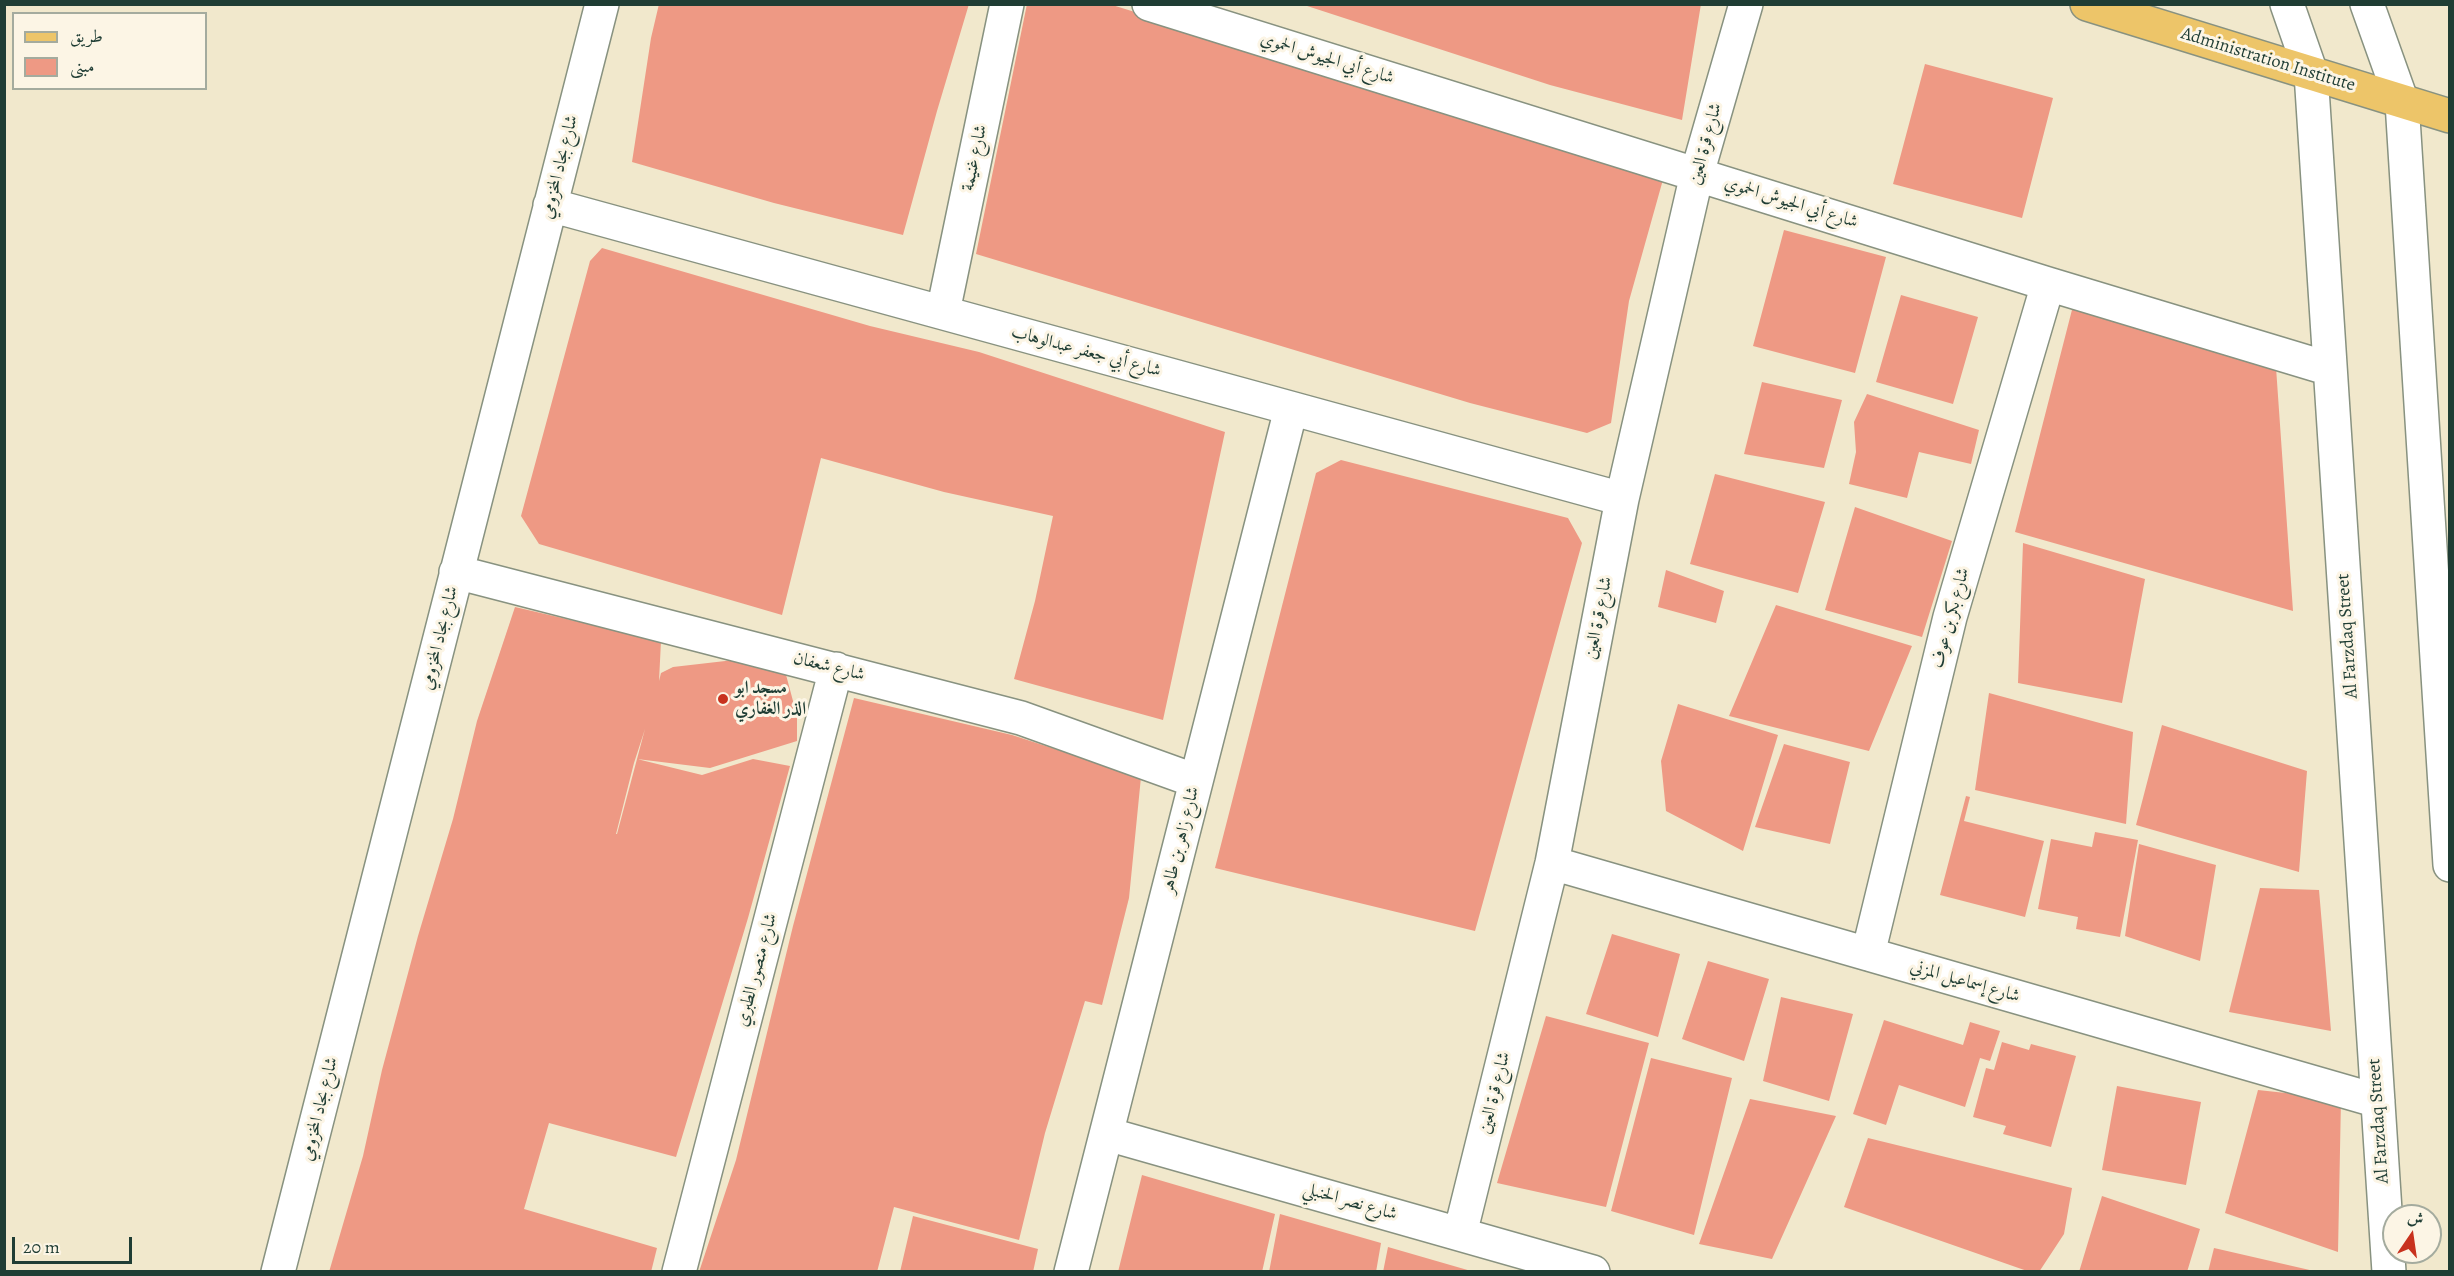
<!DOCTYPE html>
<meta charset="utf-8">
<style>
body{margin:0}
#map{position:relative;width:2454px;height:1276px;overflow:hidden;background:#f1e8cc;font-family:Alegreya,Amiri,serif}
canvas{display:block}
.frame{position:absolute;inset:0;border:6px solid #1f3d34;pointer-events:none}
.legend{position:absolute;left:12px;top:12px;width:195px;height:78px;box-sizing:border-box;background:#fcf5e5;border:2px solid #a4ab9e;margin:0;padding:8px 10px;list-style:none;font-size:18px;color:#1f3d34}
.legend li{display:flex;align-items:center;gap:12px;height:30px}
.legend b{width:30px;border:2px solid #a4ab9e}
.north{position:absolute;left:2382px;top:1204px;width:60px;height:60px;box-sizing:border-box;background:#fcf5e5;border:2px solid #a4ab9e;border-radius:50%;rotate:13deg;font-size:16px;font-weight:700;line-height:24px;text-align:center;color:#1f3d34}
.north::after{content:'';display:block;margin:auto;width:21px;height:27px;background:#c8321e;clip-path:polygon(50% 0,100% 100%,50% 72%,0 100%)}
.scale{position:absolute;left:12px;top:1237px;width:120px;height:27px;box-sizing:border-box;border:3px solid #1f3d34;border-top:0;padding-left:8px;font-size:18px;line-height:21px;white-space:nowrap;color:#1f3d34;-webkit-text-stroke:4px #fcf5e5;paint-order:stroke}
</style>
<div id="map">
<canvas width="2454" height="1276"></canvas>
<div class="frame"></div>
<ul class="legend">
<li><b style="height:8px;background:#edc569"></b>طريق</li>
<li><b style="height:16px;background:#ee9984"></b>مبنى</li>
</ul>
<div class="north">ش</div>
<div class="scale">20 m</div>
</div>
<script>
const g = document.querySelector('canvas').getContext('2d');
g.lineJoin = 'round';
function fillPath(path, color) {
  g.fillStyle = color;
  g.fill(path, 'evenodd');
}
function stroke(path, color, width, dash) {
  g.strokeStyle = color;
  g.lineWidth = width;
  g.lineCap = dash ? 'butt' : 'round';
  g.setLineDash(dash || []);
  g.stroke(path);
}
function label(font, color, halo, rows, align = 'center') {
  g.font = font + ' Alegreya,Amiri,serif';
  g.lineWidth = 6;
  g.setLineDash([]);
  g.textBaseline = 'middle';
  g.strokeStyle = halo;
  g.fillStyle = color;
  for (const [text, x, y, turn = 0] of rows) {
    g.save();
    g.translate(x, y);
    g.rotate((+turn || 0) * Math.PI / 180);
    g.textAlign = isNaN(turn) ? turn : align;
    if (halo) g.strokeText(text, 0, 0);
    g.fillText(text, 0, 0);
    g.restore();
  }
}
const building = new Path2D(`
 M659,4H969L937,111L903,235L774,203L632,162L651,38Z
 M1027,4H1109L1664,176L1629,301L1611,423L1587,433L1470,403L976,254Z
 M1301,4H1701L1682,120L1550,85Z
 M1925,64L2053,98L2022,218L1893,184Z
 M1784,230L1886,257L1855,373L1753,346Z
 M602,248L870,326L979,352L1225,432L1163,720L1014,679L1035,601L1053,516L944,492L821,458L782,615L539,544L521,516L590,261Z
 M1901,295L1978,317L1953,404L1876,382Z
 M2074,302L2275,353L2293,611L2015,532Z
 M1762,382L1842,400L1824,468L1744,454Z
 M1867,394L1979,430L1971,464L1919,452L1907,498L1849,484L1856,452L1854,422Z
 M1341,460L1568,518L1582,543L1475,931L1215,868L1316,473Z
 M1715,474L1825,502L1798,593L1690,564Z
 M1855,507L1952,541L1922,637L1825,610Z
 M2023,543L2145,579L2122,703L2018,683Z
 M1666,570L1724,591L1716,623L1658,607Z
 M1776,605L1912,646L1869,751L1729,716Z
 M515,607L661,641L659,681L661,673L673,667L734,660L785,671L797,716V741L710,768L637,759L702,775L753,759L790,766L748,918L676,1157L549,1123L524,1209L657,1248L651,1272H506L509,1260L506,1272H329L363,1156L382,1070L418,936L453,819L477,721ZM645,729L617,834H616L634,763Z
 M1989,693L2133,732L2126,824L1975,790Z
 M854,698L1012,735L1141,777L1129,898L1102,1005L1085,1001L1045,1133L1019,1240L894,1207L877,1272H699L736,1160L793,926Z
 M1678,704L1778,735L1743,851L1666,811L1661,761Z
 M2162,725L2307,771L2299,872L2136,825Z
 M1784,744L1850,762L1830,844L1755,827Z
 M1966,796L1970,797L1964,821L2044,841L2025,917L1940,895Z
 M2095,832L2138,840L2120,937L2076,929L2078,917L2038,909L2051,839L2092,847Z
 M2139,844L2216,865L2200,961L2125,936Z
 M2260,888L2319,890L2331,1031L2229,1012Z
 M1612,934L1680,954L1658,1037L1586,1014Z
 M1708,961L1769,979L1744,1061L1682,1039Z
 M1781,997L1853,1014L1829,1101L1763,1081Z
 M1546,1016L1649,1043L1606,1207L1497,1183Z
 M1884,1020L1963,1045L1970,1022L2000,1031L1990,1061L1980,1058L1965,1107L1899,1085L1886,1125L1853,1114Z
 M2002,1042L2029,1050L2031,1044L2076,1056L2051,1147L2003,1134L2006,1126L1973,1117L1986,1068L1994,1070Z
 M1651,1058L1732,1078L1694,1235L1611,1211Z
 M2117,1086L2201,1102L2186,1185L2102,1170Z
 M2258,1090L2341,1099L2338,1252L2225,1213Z
 M1750,1099L1836,1116L1772,1259L1699,1244Z
 M1868,1138L2072,1188L2064,1234L2039,1272H2030L1844,1207Z
 M1142,1175L1275,1214L1262,1272H1118Z
 M2102,1196L2200,1229L2187,1272H2079Z
 M1280,1214L1381,1243L1376,1272H1269Z
 M913,1216L1038,1249L1033,1272H900Z
 M1388,1247L1471,1271L1470,1272H1383Z
 M2214,1248L2314,1271V1272H2208Z`);
const minor = new Path2D(`
 M1149,4L2048,284L2330,369
 M2287,4L2311,73L2389,1272
 M2367,4L2402,102L2450,865
 M550,205L1622,499
 M943,312L1007,4
 M456,572L1021,718L1196,781
 M1552,863L2378,1101
 M1868,954L1950,617L2048,284
 M1107,1134L1593,1272
 M1460,1234L1552,863L1622,499L1697,174L1746,4
 M278,1272L602,4
 M679,1272L836,669
 M1071,1272L1291,409`);
const major = new Path2D(`
 M2087,4L2450,116`);
const markers = [
 [723,699,6,"#c8321e"]
];
const streetNames = [
 ["شارع أبي الجيوش الحموي",1327,59,17],
 ["Administration Institute",2268,60,17],
 ["شارع قرة العين",1706,144,-75],
 ["شارع غنيمة",975,158,-78],
 ["شارع بجاد المخزومي",560,167,-76],
 ["شارع أبي الجيوش الحموي",1791,203,17],
 ["شارع أبي جعفر عبدالوهاب",1086,352,15],
 ["شارع قرة العين",1599,618,-79],
 ["شارع بكر بن عوف",1951,618,-75],
 ["Al Farzdaq Street",2348,636,-94],
 ["شارع بجاد المخزومي",440,638,-76],
 ["شارع شعفان",829,667,14],
 ["شارع زاهر بن طاهر",1181,840,-76],
 ["شارع منصور الطبري",757,970,-75],
 ["شارع إسماعيل المزني",1965,982,16],
 ["شارع قرة العين",1495,1093,-76],
 ["شارع بجاد المخزومي",320,1109,-76],
 ["Al Farzdaq Street",2379,1121,-94],
 ["شارع نصر الحنبلي",1350,1202,16]
];
const poiNames = [
 ["مسجد ابو",735,689],
 ["الذر الغفاري",735,710]
];
fillPath(building, '#ee9984');
stroke(minor, '#889280', 36);
stroke(major, '#889280', 36);
stroke(minor, '#fff', 33);
stroke(major, '#edc569', 33);
for (const [x, y, r, color] of markers) {
  const dot = new Path2D();
  dot.arc(x, y, r, 0, 2 * Math.PI);
  g.fillStyle = color;
  g.fill(dot);
  stroke(dot, '#fcf5e5', 2);
}
label('18px', '#1f3d34', '#fcf5e5', streetNames);
label('bold 18px', '#1f3d34', '#fcf5e5', poiNames, 'left');
</script>
